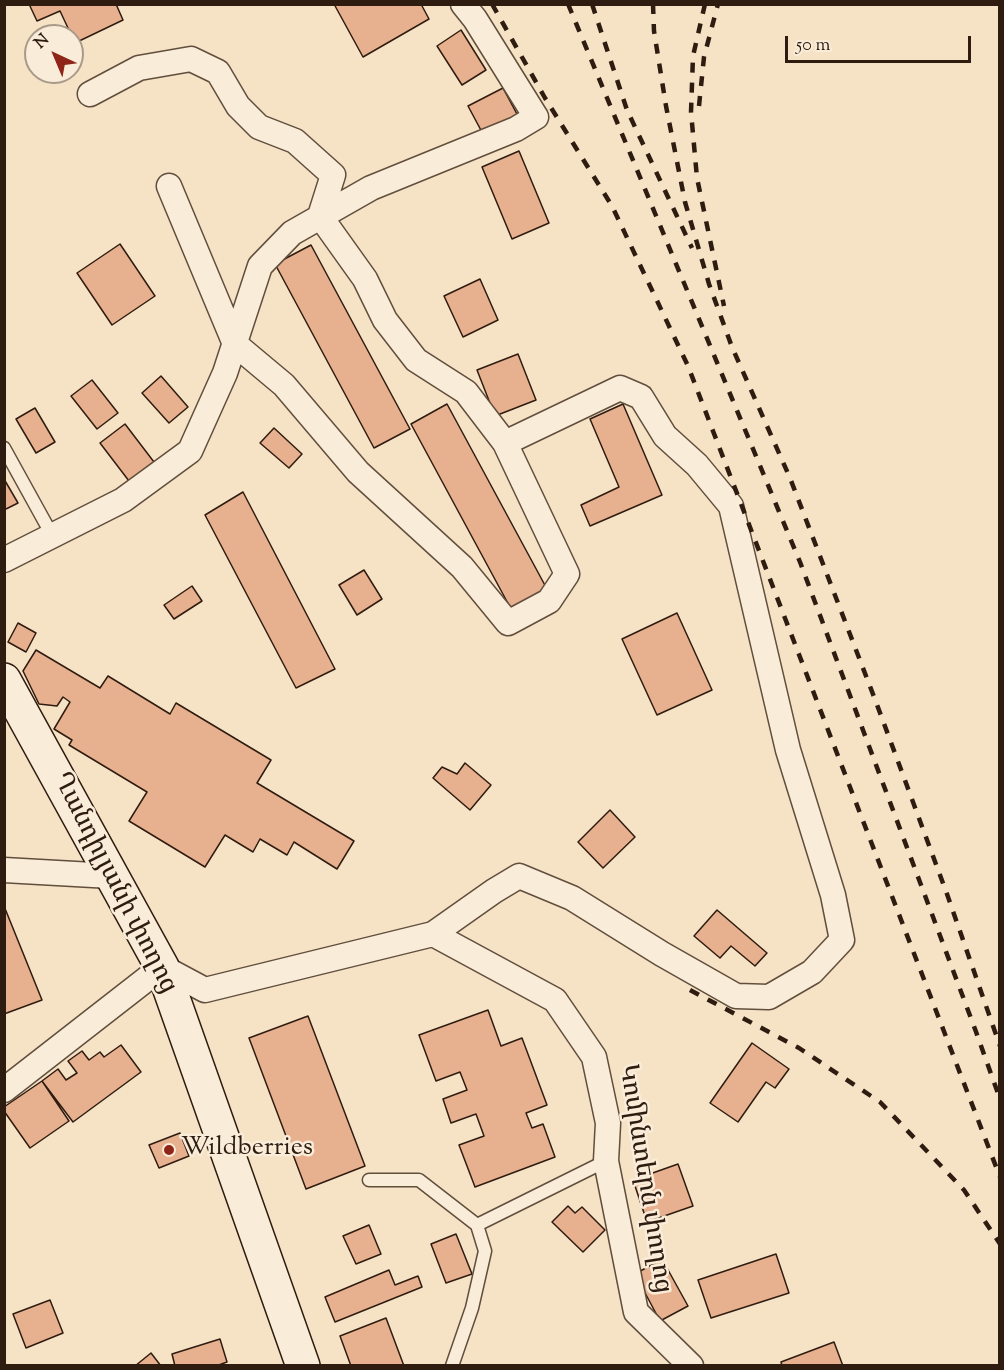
<!DOCTYPE html>
<meta charset="utf-8">
<style>
body{margin:0}
#map{position:relative;width:1004px;height:1370px;overflow:hidden;background:#f6e2c5;font-family:"Sorts Mill Goudy",serif}
canvas{display:block}
.frame{position:absolute;inset:0;border:6px solid #2f1c10;pointer-events:none}
.north{position:absolute;left:24px;top:24px;width:60px;height:60px;box-sizing:border-box;background:#f9ecd9;border:2px solid #a89989;border-radius:50%;rotate:316deg;font-size:16px;font-weight:700;line-height:24px;text-align:center;color:#2f1c10}
.north::after{content:'';display:block;margin:auto;width:21px;height:27px;background:#8f2418;clip-path:polygon(50% 0,100% 100%,50% 72%,0 100%)}
.scale{position:absolute;left:785px;top:36px;width:186px;height:27px;box-sizing:border-box;border:3px solid #2f1c10;border-top:0;padding-left:8px;font-size:18px;line-height:21px;white-space:nowrap;color:#2f1c10;-webkit-text-stroke:4px #f9ecd9;paint-order:stroke}
</style>
<div id="map">
<canvas width="1004" height="1370"></canvas>
<div class="frame"></div>
<div class="north">N</div>
<div class="scale">50 m</div>
</div>
<script>
const g = document.querySelector('canvas').getContext('2d');
g.lineJoin = 'round';
function fillPath(path, color) {
  g.fillStyle = color;
  g.fill(path, 'evenodd');
}
function stroke(path, color, width, dash) {
  g.strokeStyle = color;
  g.lineWidth = width;
  g.lineCap = dash ? 'butt' : 'round';
  g.setLineDash(dash || []);
  g.stroke(path);
}
function label(font, color, halo, rows, align = 'center') {
  g.font = font + ' "Sorts Mill Goudy","Noto Serif Armenian",serif';
  g.lineWidth = 5;
  g.setLineDash([]);
  g.textBaseline = 'middle';
  g.strokeStyle = halo;
  g.fillStyle = color;
  for (const [text, x, y, turn = 0] of rows) {
    g.save();
    g.translate(x, y);
    g.rotate((+turn || 0) * Math.PI / 180);
    g.textAlign = isNaN(turn) ? turn : align;
    if (halo) g.strokeText(text, 0, 0);
    g.fillText(text, 0, 0);
    g.restore();
  }
}
const building = new Path2D(`
 M29,4H116L123,20L75,43L60,11L37,21Z
 M334,4H421L429,19L363,57Z
 M461,30L486,70L462,85L437,46Z
 M503,88L518,116L483,134L468,106Z
 M519,151L549,223L512,239L482,167Z
 M120,244L155,296L112,325L77,273Z
 M311,245L410,429L374,448L275,264Z
 M480,279L498,320L463,337L444,296Z
 M518,354L536,400L495,416L477,370Z
 M161,376L188,407L169,423L142,393Z
 M92,380L118,413L97,429L71,396Z
 M447,404L547,589L511,609L411,424Z
 M623,404L662,495L590,526L581,505L619,487L590,419Z
 M35,408L55,442L36,453L16,419Z
 M125,424L154,462L129,481L100,443Z
 M274,428L302,454L289,468L260,443Z
 M4,479L18,503L4,510Z
 M243,492L335,669L296,688L205,515Z
 M364,570L382,599L357,615L339,585Z
 M192,586L202,601L174,619L164,605Z
 M677,613L712,690L657,715L622,639Z
 M18,623L36,633L26,652L8,642Z
 M36,650L100,688L108,676L170,714L176,703L271,760L257,783L354,841L337,869L294,842L287,855L260,839L253,852L225,835L205,867L129,821L147,792L69,745L72,740L54,729L70,702L63,697L57,706L39,704L23,671Z
 M465,763L491,785L470,810L433,778L442,767L457,774Z
 M610,810L635,837L603,868L578,842Z
 M4,906L42,1000L4,1014Z
 M717,910L767,953L755,966L731,946L720,958L694,936Z
 M488,1010L501,1046L522,1038L547,1105L526,1113L532,1128L543,1124L555,1157L475,1187L459,1145L484,1136L476,1114L451,1123L443,1099L467,1090L460,1072L436,1081L419,1035Z
 M308,1016L365,1166L306,1189L249,1038Z
 M752,1043L789,1069L775,1088L766,1082L738,1122L710,1103Z
 M121,1045L141,1072L73,1122L42,1081L58,1069L66,1080L77,1073L68,1061L82,1051L89,1060L100,1052L104,1057Z
 M42,1081L69,1121L30,1148L4,1111V1107Z
 M180,1133L189,1156L159,1168L149,1145Z
 M678,1164L693,1206L647,1222L633,1180Z
 M568,1206L575,1213L582,1207L605,1230L583,1252L552,1222Z
 M369,1225L381,1254L356,1264L343,1236Z
 M456,1234L472,1274L446,1283L431,1244Z
 M776,1254L789,1293L711,1318L698,1280Z
 M662,1259L688,1306L660,1321L635,1274Z
 M389,1270L395,1285L418,1276L422,1287L335,1322L325,1297Z
 M50,1300L63,1333L26,1348L13,1314Z
 M386,1318L404,1366H351L340,1336Z
 M220,1339L227,1362L216,1366H175L172,1354Z
 M834,1342L843,1366H782L781,1362Z
 M151,1353L161,1366H135Z`);
const lane = new Path2D(`
 M4,448L52,535
 M369,1180H419L477,1225L485,1251L472,1308L452,1366
 M477,1225L606,1161`);
const street = new Path2D(`
 M90,94L139,68L191,59L218,72L238,106L259,127L295,141L333,175L320,216L365,279L385,320L416,360L466,392L505,443L620,388L641,397L665,436L697,465L731,506L788,750L833,895L842,940L812,972L769,997L736,996L662,954L572,898L519,876L494,891L433,934
 M169,186L235,344L284,385L358,472L462,567L508,623L549,601L567,574L505,443
 M4,560L123,500L190,451L225,373L260,266L292,233L371,188L516,129L536,117L475,19L463,4
 M4,870L111,876
 M4,1090L162,967L205,990L433,934L555,1000L594,1057L608,1123L606,1161L636,1312L691,1366`);
const secondary = new Path2D(`
 M4,680L162,967L303,1366`);
const rail = new Path2D(`
 M492,4L545,98L612,206L688,366L1000,1177
 M568,4L800,562L975,1029L1000,1099
 M592,4L627,110L692,248
 M653,4L654,31L666,106L685,202L709,284L732,347L790,478L876,702L947,894L1000,1046
 M705,4L693,56L691,112L697,178L724,306
 M699,106L704,57L718,4
 M690,990L799,1048L880,1102L964,1190L1000,1244`);
const markers = [
 [169,1150,6,"#8f2418"]
];
const streetNames = [
 ["Ղանդիլյանի փողոց",113,884,63],
 ["Կոմինտերն փողոց",643,1179,81]
];
const poiNames = [
 ["Wildberries",181,1150]
];
fillPath(building, '#e7b08e');
stroke(building, '#2f1c10', 1.5);
stroke(lane, '#614e3d', 15);
stroke(street, '#614e3d', 27);
stroke(secondary, '#2f1c10', 36);
stroke(lane, '#f9ecd9', 12);
stroke(street, '#f9ecd9', 24);
stroke(secondary, '#f9ecd9', 33);
stroke(rail, '#2f1c10', 4.5, [10, 10]);
for (const [x, y, r, color] of markers) {
  const dot = new Path2D();
  dot.arc(x, y, r, 0, 2 * Math.PI);
  g.fillStyle = color;
  g.fill(dot);
  stroke(dot, '#f9ecd9', 2);
}
label('26px', '#2f1c10', '#f9ecd9', streetNames);
label('26px', '#2f1c10', '#f9ecd9', poiNames, 'left');
</script>
